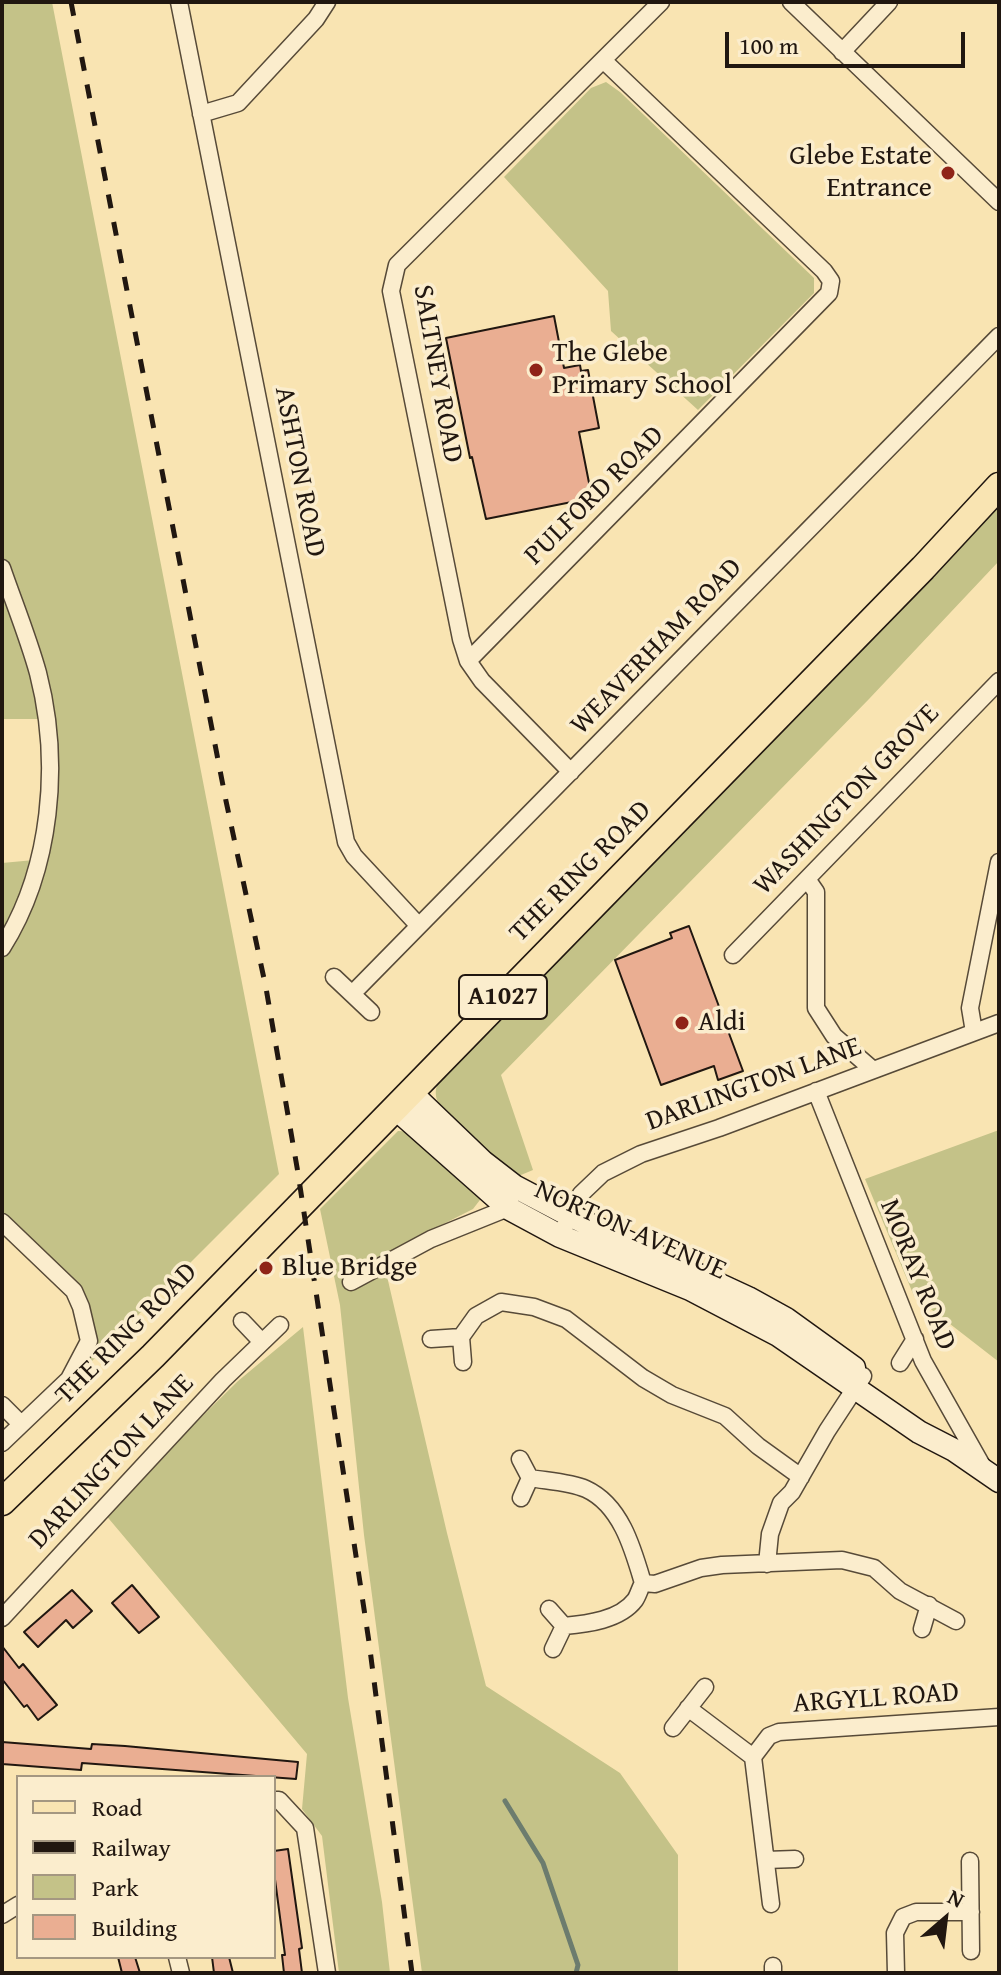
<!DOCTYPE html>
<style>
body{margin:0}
#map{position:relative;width:1001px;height:1975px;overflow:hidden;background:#f9e4b2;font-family:"Gentium Book Plus",serif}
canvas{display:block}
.frame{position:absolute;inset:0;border:4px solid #211710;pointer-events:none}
.legend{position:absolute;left:16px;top:1775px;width:260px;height:184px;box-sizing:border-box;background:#fbedcd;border:2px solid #a49781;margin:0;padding:10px 14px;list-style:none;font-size:24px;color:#211710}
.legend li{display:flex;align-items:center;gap:16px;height:40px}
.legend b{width:40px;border:2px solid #a49781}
.north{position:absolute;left:905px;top:1879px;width:80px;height:80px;-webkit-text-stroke:6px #fbedcd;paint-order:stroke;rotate:28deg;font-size:22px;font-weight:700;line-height:32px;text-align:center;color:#211710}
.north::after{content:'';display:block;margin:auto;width:28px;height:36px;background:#211710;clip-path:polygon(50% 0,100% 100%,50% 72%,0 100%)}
.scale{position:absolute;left:725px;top:32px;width:240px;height:36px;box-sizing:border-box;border:4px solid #211710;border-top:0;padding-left:10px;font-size:24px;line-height:28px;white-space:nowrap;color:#211710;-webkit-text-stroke:6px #fbedcd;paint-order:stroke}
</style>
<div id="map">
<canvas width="1001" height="1975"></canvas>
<div class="frame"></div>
<ul class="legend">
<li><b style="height:10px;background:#f9e4b2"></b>Road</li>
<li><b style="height:10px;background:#211710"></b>Railway</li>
<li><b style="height:22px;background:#c4c288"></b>Park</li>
<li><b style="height:22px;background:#eaae92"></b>Building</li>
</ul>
<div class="north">N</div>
<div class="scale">100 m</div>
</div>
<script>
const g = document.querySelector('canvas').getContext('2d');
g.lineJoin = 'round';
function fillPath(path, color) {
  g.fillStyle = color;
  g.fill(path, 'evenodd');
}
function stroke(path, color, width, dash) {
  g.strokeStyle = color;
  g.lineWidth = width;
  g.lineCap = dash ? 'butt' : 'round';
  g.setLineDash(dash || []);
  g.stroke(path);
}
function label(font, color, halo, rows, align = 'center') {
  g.font = font + ' "Gentium Book Plus",serif';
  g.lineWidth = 7;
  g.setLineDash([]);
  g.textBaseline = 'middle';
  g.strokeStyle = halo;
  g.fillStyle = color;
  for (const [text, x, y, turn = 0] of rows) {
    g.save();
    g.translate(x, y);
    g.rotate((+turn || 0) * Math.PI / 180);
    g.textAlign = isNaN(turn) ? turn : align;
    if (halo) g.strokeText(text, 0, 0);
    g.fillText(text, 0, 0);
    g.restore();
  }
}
const green = new Path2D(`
 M2,2H52L279,1174L90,1363L80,1305L2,1228V863L45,859L40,719H2Z
 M606,82L620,92L814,278V293L698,410L611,331L608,291L504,177L591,88Z
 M999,501V561L869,699L501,1075L533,1170L516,1177C496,1161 445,1125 437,1100C434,1091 437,1084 441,1076Z
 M999,1130V1362L914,1296L865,1179Z
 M398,1131L415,1132L483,1196L473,1209L376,1258L386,1272L447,1533L486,1686L620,1773L678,1855V1973H422L364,1535L340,1305L320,1209Z
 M303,1327L348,1698L382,1902L390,1973H339L322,1836L302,1809L307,1754L104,1513L238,1381Z`);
const stream = new Path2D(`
 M505,1801L543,1863L578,1965L576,1973`);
const building = new Path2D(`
 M554,316L564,368L580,365L581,371L588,370L599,428L579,432L592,498L486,519L472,457L470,458L446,338Z
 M689,926L743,1071L718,1080L714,1066L661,1085L615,960L672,938L670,933Z
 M132,1585L159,1617L139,1633L112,1603Z
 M72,1590L92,1611L73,1628L66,1620L38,1647L24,1632Z
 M2,1646L19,1668L23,1664L57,1705L38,1720L27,1705L24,1707L2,1679Z
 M2,1742L91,1749L92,1744L125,1746L298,1762L296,1779L82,1763L81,1770L2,1764Z
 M288,1849L302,1948L299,1949L302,1973H284L282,1955H285L274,1872V1851Z
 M118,1957H135L140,1973H122Z
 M212,1957H229L233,1973H214Z`);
const street = new Path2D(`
 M179,2L346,842L354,856L419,926
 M791,2L999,202
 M842,52L889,2
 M201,114L238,103L316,19L327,2
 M2,568C14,603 28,637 38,673C61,762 52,869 2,948
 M468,661L829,293L831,281L824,271L603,60
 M571,772L482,681L468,661L461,639L391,291L397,265L661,2
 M807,879L816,892V1008L834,1036L872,1069
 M733,955L999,681
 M334,977L371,1012
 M352,994L999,336
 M974,1032L970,1008L999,862
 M816,1091L923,1361L984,1469
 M2,1222L74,1291L81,1307L89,1341L69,1379L2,1443
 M560,1236L581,1194L603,1173L641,1154L719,1128L999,1023
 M351,1282L431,1239L508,1208L510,1200
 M242,1321L261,1341
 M461,1337L476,1316L501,1302L534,1307L566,1319L643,1378L672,1395L725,1416L758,1446L801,1477
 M431,1339L461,1337L463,1362
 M900,1363L915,1339
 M2,1405L21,1424
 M520,1459L530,1478C547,1481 570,1482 586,1489C621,1505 633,1549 643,1583C640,1588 638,1596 635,1600C620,1620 587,1624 564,1626L549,1609
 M521,1498L530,1478
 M767,1564L770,1534L781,1503L792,1492L827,1431L863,1376
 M643,1583L655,1584L701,1568L722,1565L842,1560L874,1568L900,1591L956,1621
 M2,1618L223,1380L280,1325
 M922,1629L929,1605
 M553,1649L564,1626
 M688,1708L753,1757
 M673,1728L705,1687
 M753,1757L769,1736L779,1732L999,1717
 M753,1757L771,1904
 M274,1800H279L305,1828L327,1973
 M766,1860L795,1859
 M970,1861L971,1951
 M2,1915L18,1905
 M177,1957L181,1973
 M773,1973V1966
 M896,1973L895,1933L903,1917L916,1912H971`);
const secondary = new Path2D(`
 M411,1093L483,1162L514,1186L569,1215L748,1298L786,1319L854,1368
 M395,1108L508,1208L560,1236L690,1289L778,1335L919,1432L954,1450L999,1481`);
const primary = new Path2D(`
 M2,1502L153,1356L923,568L999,486`);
const rail = new Path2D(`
 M71,2L226,801L266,988L298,1173L369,1642L412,1973`);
const markers = [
 [948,173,8,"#8f2418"],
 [536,370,8,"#8f2418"],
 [682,1023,8,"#8f2418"],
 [266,1268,8,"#8f2418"]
];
const shields = [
 [503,997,88]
];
const shieldNames = [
 ["A1027",503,997]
];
const poiNames = [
 ["Glebe Estate",932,157,"right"],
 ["Entrance",932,189,"right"],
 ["The Glebe",552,354],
 ["Primary School",552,386],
 ["Aldi",698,1023],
 ["Blue Bridge",282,1268]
];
const streetNames = [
 ["SALTNEY ROAD",437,374,80],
 ["ASHTON ROAD",299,472,79],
 ["PULFORD ROAD",595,496,-45],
 ["WEAVERHAM ROAD",657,647,-46],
 ["WASHINGTON GROVE",847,800,-46],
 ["THE RING ROAD",581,872,-45],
 ["DARLINGTON LANE",754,1085,-20],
 ["NORTON AVENUE",630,1231,24],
 ["MORAY ROAD",917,1275,68],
 ["THE RING ROAD",127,1334,-45],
 ["DARLINGTON LANE",112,1462,-47],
 ["ARGYLL ROAD",876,1699,-4]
];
fillPath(green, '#c4c288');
stroke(stream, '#6c7c6e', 5);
fillPath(building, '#eaae92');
stroke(building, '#211710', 2);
stroke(street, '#574a38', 19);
stroke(secondary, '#211710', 25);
stroke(primary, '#211710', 29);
stroke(street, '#fbedcd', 16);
stroke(secondary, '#fbedcd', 22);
stroke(primary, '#f9e4b2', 26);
stroke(rail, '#211710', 5, [14, 14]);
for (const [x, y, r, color] of markers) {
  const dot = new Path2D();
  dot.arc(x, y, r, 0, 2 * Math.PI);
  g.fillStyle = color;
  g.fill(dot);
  stroke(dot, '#fbedcd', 3);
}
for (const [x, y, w] of shields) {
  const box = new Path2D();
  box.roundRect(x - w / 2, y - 22, w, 44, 6);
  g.fillStyle = '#fbedcd';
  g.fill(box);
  stroke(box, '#211710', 2);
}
label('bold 26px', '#211710', null, shieldNames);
label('28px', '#211710', '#fbedcd', poiNames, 'left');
label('28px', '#211710', '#fbedcd', streetNames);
</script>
